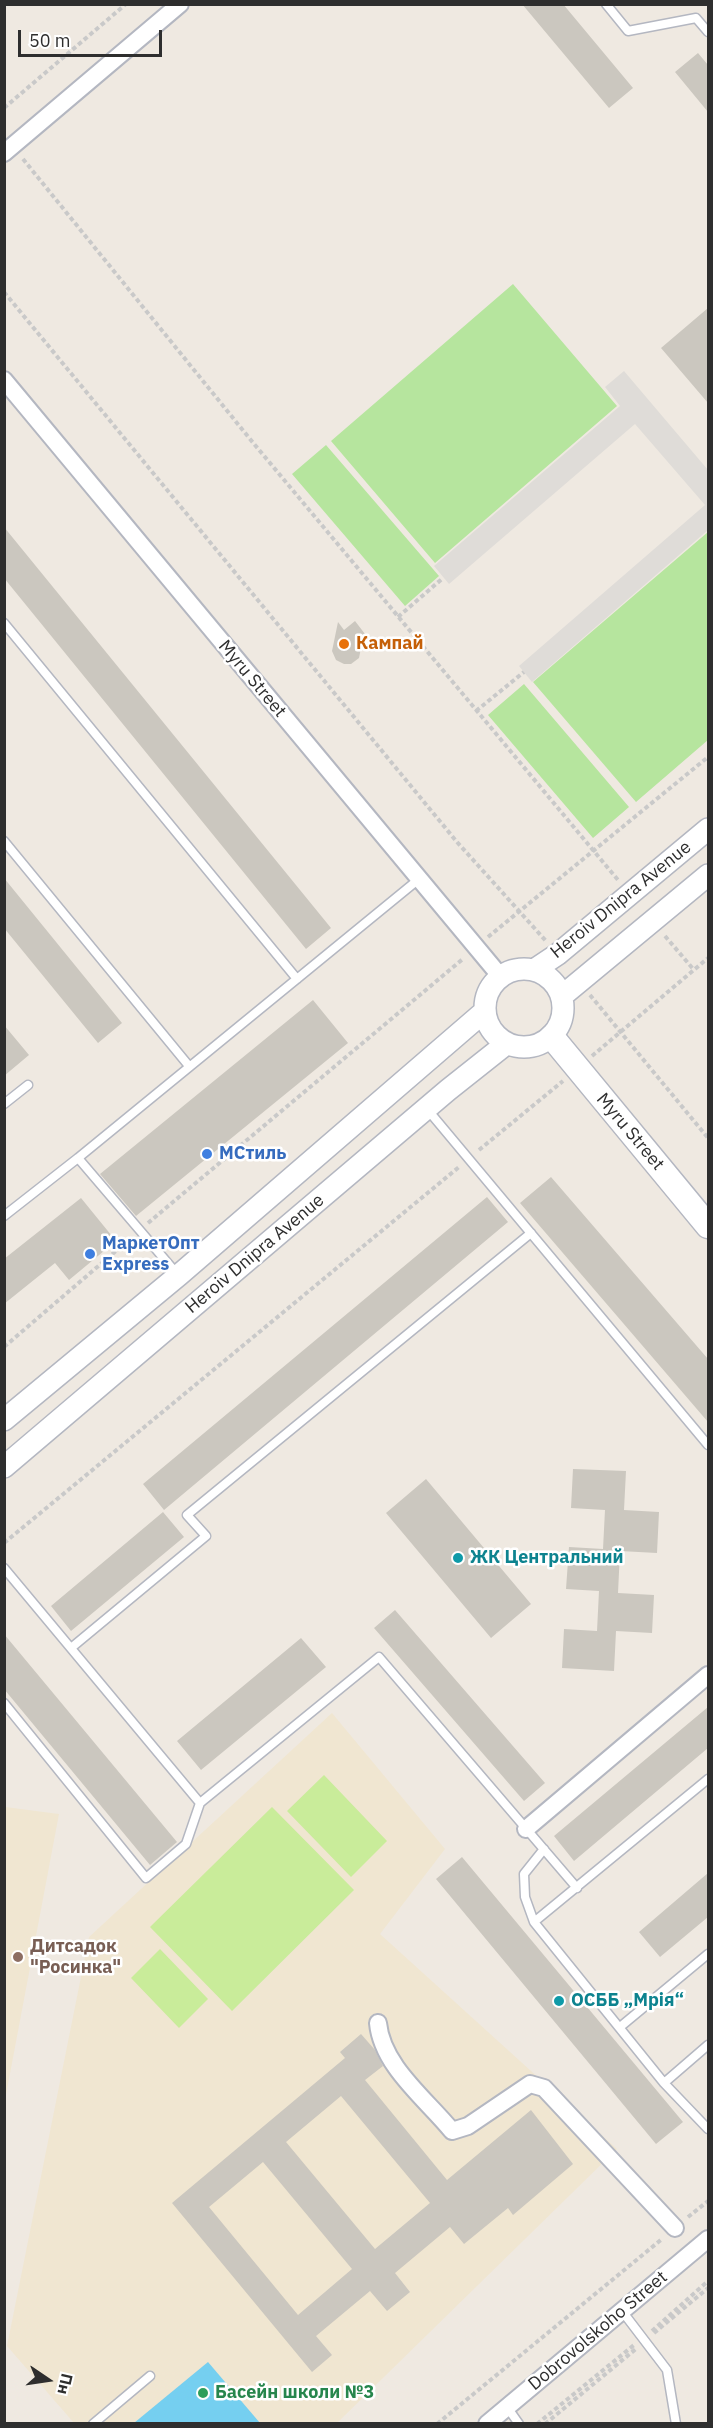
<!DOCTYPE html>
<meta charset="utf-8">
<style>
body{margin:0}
#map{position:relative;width:713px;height:2428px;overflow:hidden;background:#efe9e1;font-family:"IBM Plex Sans",sans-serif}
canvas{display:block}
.frame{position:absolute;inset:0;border:6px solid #2e2e2e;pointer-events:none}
.north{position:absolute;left:18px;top:2350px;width:60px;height:60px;-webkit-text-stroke:4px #fff;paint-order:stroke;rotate:103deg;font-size:16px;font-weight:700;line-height:24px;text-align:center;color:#2e2e2e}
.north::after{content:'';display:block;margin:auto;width:21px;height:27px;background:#2e2e2e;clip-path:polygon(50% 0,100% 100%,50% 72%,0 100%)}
.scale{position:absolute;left:18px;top:30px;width:144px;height:27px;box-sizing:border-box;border:3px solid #2e2e2e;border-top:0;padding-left:8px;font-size:18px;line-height:21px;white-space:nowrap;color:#2e2e2e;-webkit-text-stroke:4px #fff;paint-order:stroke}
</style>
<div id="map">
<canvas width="713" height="2428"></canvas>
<div class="frame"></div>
<div class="north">Пн</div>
<div class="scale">50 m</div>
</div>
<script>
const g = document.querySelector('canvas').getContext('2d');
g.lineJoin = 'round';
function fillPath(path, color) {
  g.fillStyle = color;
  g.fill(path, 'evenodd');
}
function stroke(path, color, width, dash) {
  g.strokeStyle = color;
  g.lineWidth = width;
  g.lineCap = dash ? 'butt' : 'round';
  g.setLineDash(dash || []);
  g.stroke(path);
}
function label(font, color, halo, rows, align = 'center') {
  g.font = font + ' "IBM Plex Sans",sans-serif';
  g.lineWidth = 5;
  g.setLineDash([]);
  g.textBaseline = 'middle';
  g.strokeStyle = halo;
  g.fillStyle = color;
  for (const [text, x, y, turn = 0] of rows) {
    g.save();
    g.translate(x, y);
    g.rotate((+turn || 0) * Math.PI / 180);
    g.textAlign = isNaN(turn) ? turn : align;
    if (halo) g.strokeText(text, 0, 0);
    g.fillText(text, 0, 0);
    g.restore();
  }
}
const education = new Path2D(`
 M332,1713L445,1849L380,1934L617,2149L337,2423H74L7,2346L89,1937Z
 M5,1807L59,1814L5,2100L4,1807Z`);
const green = new Path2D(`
 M513,284L617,406L435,563L331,441Z
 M326,445L439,576L405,606L292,474Z
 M708,532V740L636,802L533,682Z
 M524,684L629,807L593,838L488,715Z`);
const pitch = new Path2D(`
 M324,1775L387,1841L351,1877L287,1811Z
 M272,1807L354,1890L232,2011L150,1927Z
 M160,1949L208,1999L179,2028L131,1978Z`);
const plaza = new Path2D(`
 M624,371L708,470V530L532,682L519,666L705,505L635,424L449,584L434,566L620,406L605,387Z`);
const water = new Path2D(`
 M208,2362L260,2423H134Z`);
const building = new Path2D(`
 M522,4H563L633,88L609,108Z
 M698,53L708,65V112L675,72Z
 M708,308V403L661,348Z
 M4,527L331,928L306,949L4,578Z
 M355,621L365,634L359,639L361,648L359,658L351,664H344L336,660L332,651L338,622L344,630Z
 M4,878L122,1023L98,1043L4,928Z
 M313,1000L348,1043L136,1216L100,1174Z
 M4,1025L29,1055L4,1076Z
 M551,1177L708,1359V1422L520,1203Z
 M487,1197L508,1222L164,1510L143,1484Z
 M81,1198L116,1241L69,1280L55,1263L4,1304V1259Z
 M573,1469L626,1471L624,1510L659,1512L657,1553L620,1551L618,1593L654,1595L652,1633L616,1631L614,1671L562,1668L564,1629L597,1631L599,1591L566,1589L569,1547L603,1549L605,1510L571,1508Z
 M426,1479L531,1604L491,1638L386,1513Z
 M163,1512L184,1537L71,1631L51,1606Z
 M395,1610L545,1783L524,1801L374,1628Z
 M4,1634L177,1842L150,1865L4,1689Z
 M301,1638L326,1667L201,1770L177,1741Z
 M708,1707V1748L574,1861L554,1836Z
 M462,1857L683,2122L656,2144L436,1879Z
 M708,1873V1917L660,1957L639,1932Z
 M361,2034L375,2050L383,2066L365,2080L447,2180L531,2110L573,2164L513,2215L508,2208L464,2244L450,2227L395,2273L410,2292L387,2311L370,2291L316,2336L332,2355L312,2372L172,2203L345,2058L340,2052ZM341,2096L430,2203L375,2249L286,2142ZM263,2162L352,2269L298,2315L209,2207Z`);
const path = new Path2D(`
 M4,108L126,4
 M23,159L250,439L618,880
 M4,292L457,842L546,941
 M398,617L443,578
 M476,711L524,672
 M665,936L694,970
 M488,937L708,757
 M590,995L708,1138
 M592,1056L708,958
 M479,1150L563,1081
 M148,1223L464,958
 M4,1347L131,1238
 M4,1543L459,1167
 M688,2217L708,2201
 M652,2331L708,2281
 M654,2333L708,2288
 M437,2424L662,2239
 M537,2424L634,2345
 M545,2424L637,2348`);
const service = new Path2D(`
 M606,4L628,31L696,18L708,32
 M4,623L297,979
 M4,841L189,1066
 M4,1104L28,1085
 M427,1109L708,1445
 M4,1216L78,1158
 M178,1275L78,1158L419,879
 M4,1568L200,1803L379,1657L577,1888
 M71,1648L206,1536L187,1515L531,1233
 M4,1703L146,1878L186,1844L200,1803
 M708,1779L534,1922L664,2083L708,2129
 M534,1922L525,1897L524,1874L544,1849
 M620,2027L708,1954
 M664,2083L708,2045
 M622,2311L667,2370L676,2424
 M507,2407L519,2424
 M93,2424L150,2376`);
const minor = new Path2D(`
 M4,153L180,4
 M4,380L501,977
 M526,1829L708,1675
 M378,2023C382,2066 426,2099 452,2131L468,2126L530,2084L544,2088L675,2228
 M487,2424L708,2239`);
const tertiary = new Path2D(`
 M485 1008a39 39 0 1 1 78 0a39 39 0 1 1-78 0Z
 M534,970L558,954L708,829
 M562,996L708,875
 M4,1420L179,1275L485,1011
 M4,1467L448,1090L506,1044`);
const secondary = new Path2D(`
 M552,1037L708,1226`);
const markers = [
 [344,644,6,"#e8710a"],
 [207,1154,6,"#3f7fe0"],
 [90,1254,6,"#3f7fe0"],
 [458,1558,6,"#0f9aa8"],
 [18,1957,6,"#8d6e63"],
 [559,2001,6,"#0f9aa8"],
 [203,2393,6,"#2e9e5b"]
];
const foodNames = [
 ["Кампай",356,644]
];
const streetNames = [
 ["Myru Street",252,679,50],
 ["Heroiv Dnipra Avenue",621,900,-39],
 ["Myru Street",630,1132,50],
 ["Heroiv Dnipra Avenue",255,1254,-40],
 ["Dobrovolskoho Street",598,2331,-40]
];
const shopNames = [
 ["МСтиль",219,1154],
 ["МаркетОпт",102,1244],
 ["Express",102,1265]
];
const cultureNames = [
 ["ЖК Центральний",470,1558],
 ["ОСББ „Мрія“",571,2001]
];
const educationNames = [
 ["Дитсадок",30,1947],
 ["\"Росинка\"",30,1968]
];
const leisureNames = [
 ["Басейн школи №3",215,2393]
];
fillPath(education, '#f0e6d1');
fillPath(green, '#b6e59e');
fillPath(pitch, '#c9ec9a');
fillPath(plaza, '#dfdcd8');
fillPath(water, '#75cff0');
fillPath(building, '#cbc7bf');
stroke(service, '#b4b7c1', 11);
stroke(minor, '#b4b7c1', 20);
stroke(tertiary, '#b4b7c1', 24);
stroke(secondary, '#b4b7c1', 27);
stroke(path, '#c9c9c9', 4, [4.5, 3]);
stroke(service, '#fff', 8);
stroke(minor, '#fff', 16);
stroke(tertiary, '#fff', 21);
stroke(secondary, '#fff', 24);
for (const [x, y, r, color] of markers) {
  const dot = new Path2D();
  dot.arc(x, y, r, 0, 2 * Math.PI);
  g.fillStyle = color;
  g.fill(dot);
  stroke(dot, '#fff', 2);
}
label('bold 18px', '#c56008', '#fff', foodNames, 'left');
label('18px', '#2e2e2e', '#fff', streetNames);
label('bold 18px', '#366cbe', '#fff', shopNames, 'left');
label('bold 18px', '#0d838f', '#fff', cultureNames, 'left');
label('bold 18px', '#785e54', '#fff', educationNames, 'left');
label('bold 18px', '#27864d', '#fff', leisureNames, 'left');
</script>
